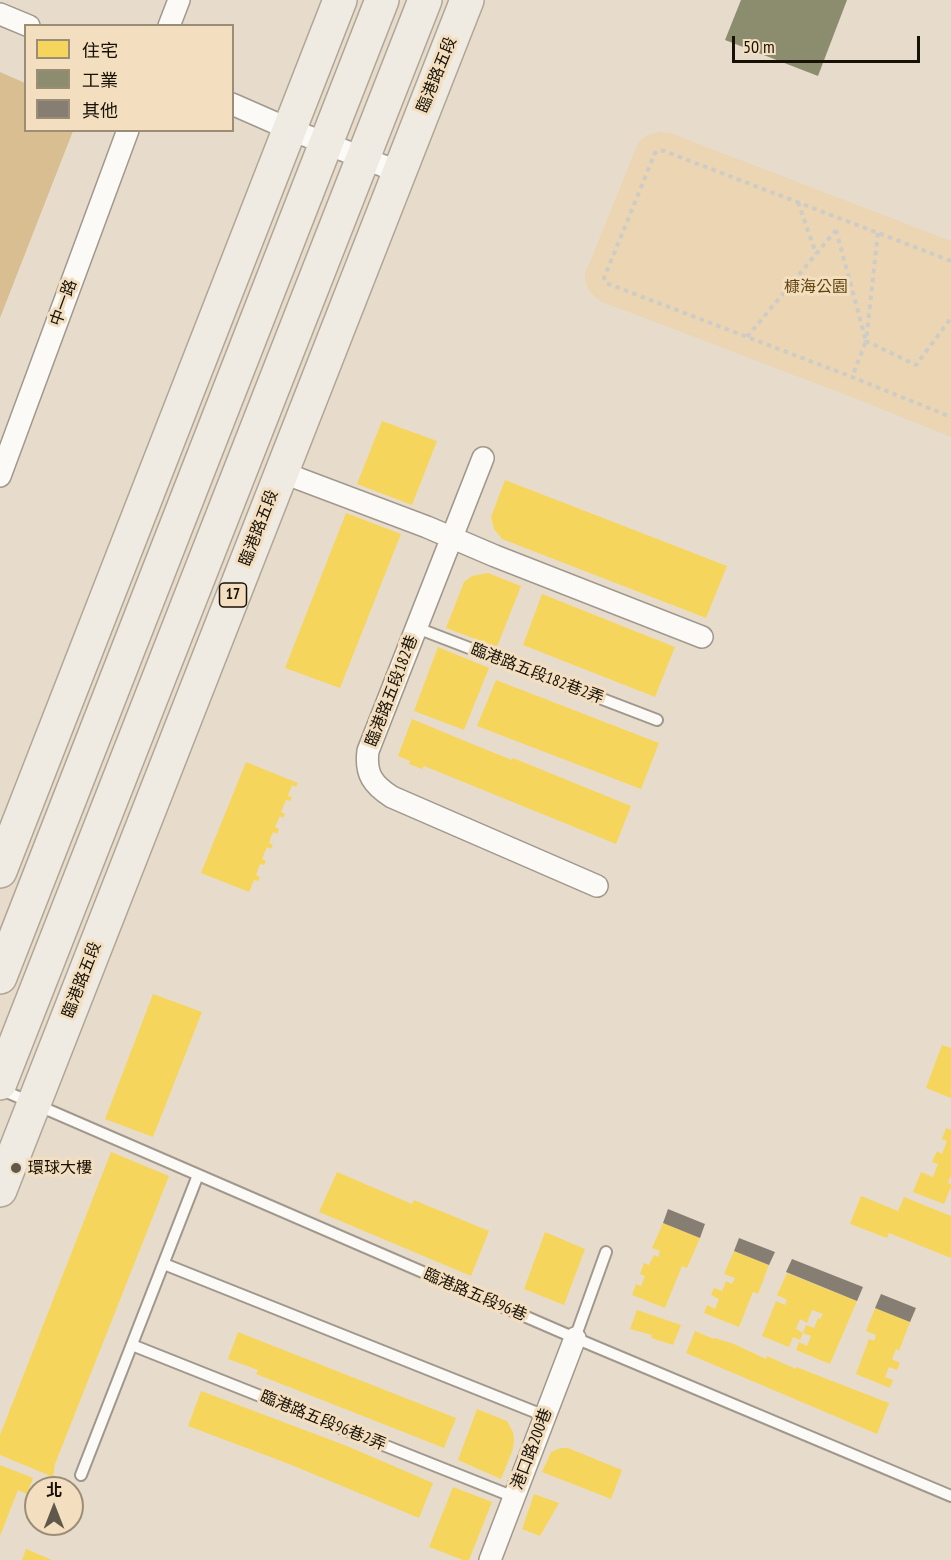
<!DOCTYPE html>
<meta charset="utf-8">
<style>
body{margin:0}
#map{position:relative;width:951px;height:1560px;overflow:hidden;background:#e7dccc;font-family:"PT Sans Narrow","Noto Sans TC",sans-serif}
canvas{display:block}
.legend{position:absolute;left:24px;top:24px;width:210px;height:108px;box-sizing:border-box;background:#f3dfc0;border:2px solid #9b8d76;margin:0;padding:8px 10px;list-style:none;font-size:18px;color:#181106}
.legend li{display:flex;align-items:center;gap:12px;height:30px}
.legend b{width:30px;border:2px solid #9b8d76}
.north{position:absolute;left:24px;top:1476px;width:60px;height:60px;box-sizing:border-box;background:#f3dfc0;border:2px solid #9b8d76;border-radius:50%;rotate:0deg;font-size:16px;font-weight:700;line-height:24px;text-align:center;color:#181106}
.north::after{content:'';display:block;margin:auto;width:21px;height:27px;background:#60584b;clip-path:polygon(50% 0,100% 100%,50% 72%,0 100%)}
.scale{position:absolute;left:732px;top:36px;width:188px;height:27px;box-sizing:border-box;border:3px solid #181106;border-top:0;padding-left:8px;font-size:18px;line-height:21px;white-space:nowrap;color:#181106;-webkit-text-stroke:4px #f3dfc0;paint-order:stroke}
</style>
<div id="map">
<canvas width="951" height="1560"></canvas>
<ul class="legend">
<li><b style="height:16px;background:#f6d55c"></b>住宅</li>
<li><b style="height:16px;background:#8c8c6e"></b>工業</li>
<li><b style="height:16px;background:#867e72"></b>其他</li>
</ul>
<div class="north">北</div>
<div class="scale">50 m</div>
</div>
<script>
const g = document.querySelector('canvas').getContext('2d');
g.lineJoin = 'round';
function fillPath(path, color) {
  g.fillStyle = color;
  g.fill(path, 'evenodd');
}
function stroke(path, color, width, dash) {
  g.strokeStyle = color;
  g.lineWidth = width;
  g.lineCap = dash ? 'butt' : 'round';
  g.setLineDash(dash || []);
  g.stroke(path);
}
function label(font, color, halo, rows, align = 'center') {
  g.font = font + ' "PT Sans Narrow","Noto Sans TC",sans-serif';
  g.lineWidth = 6;
  g.setLineDash([]);
  g.textBaseline = 'middle';
  g.strokeStyle = halo;
  g.fillStyle = color;
  for (const [text, x, y, turn = 0] of rows) {
    g.save();
    g.translate(x, y);
    g.rotate((+turn || 0) * Math.PI / 180);
    g.textAlign = isNaN(turn) ? turn : align;
    if (halo) g.strokeText(text, 0, 0);
    g.fillText(text, 0, 0);
    g.restore();
  }
}
const green = new Path2D(`
 M658,132L670,133L951,241V437L867,403L629,312C609,304 585,301 585,274L638,143L647,135Z`);
const forest = new Path2D(`
 M0,72L25,83L26,130L73,131L0,318Z`);
const homes = new Path2D(`
 M382,421L437,441L412,505L357,484Z
 M505,480L727,566L706,618L502,539L494,529L491,517Z
 M346,513L401,534L340,688L285,668Z
 M488,573L521,586L497,647L446,628L464,582L472,576Z
 M542,594L675,647L655,697L523,645Z
 M438,647L489,668L464,730L414,711Z
 M496,680L659,743L641,789L477,726Z
 M412,719L482,748L512,760L513,758L631,806L616,844L424,766L422,769L409,764L410,761L398,756Z
 M246,762L298,783L296,787L292,785L288,796L292,797L290,801L286,800L281,812L285,814L283,818L280,816L275,827L279,829L277,834L273,832L269,843L273,845L271,849L267,847L262,859L266,861L264,865L260,864L256,875L260,877L258,881L254,880L249,892L201,873Z
 M153,994L202,1012L153,1137L105,1119Z
 M942,1045L951,1048V1098L926,1088Z
 M946,1128L951,1130V1176L948,1183L951,1184V1187L944,1204L913,1192L921,1172L933,1177L938,1164L932,1162L937,1151L942,1154L947,1141L942,1139Z
 M111,1152L169,1176L55,1464L53,1477L0,1455V1435Z
 M337,1172L412,1204L414,1200L489,1231L471,1276L319,1212Z
 M861,1196L898,1211L904,1197L951,1216V1258L889,1233L887,1238L850,1224Z
 M663,1223L700,1238L687,1268L682,1266L665,1308L632,1295L636,1284L641,1286L645,1276L640,1274L644,1263L649,1265L654,1255L658,1257L660,1251L652,1248Z
 M545,1232L585,1249L564,1305L524,1289Z
 M734,1251L769,1265L758,1294L753,1292L739,1327L704,1313L707,1305L715,1309L719,1299L711,1295L714,1288L722,1291L726,1281L732,1284L735,1278L724,1274Z
 M787,1273L857,1301L830,1364L796,1350L799,1342L807,1346L811,1336L803,1333L800,1340L793,1337L789,1347L762,1336L776,1301L785,1305L787,1300L777,1295ZM812,1310L823,1314L820,1319L818,1318L814,1328L806,1325L803,1333L796,1329L800,1319L807,1323Z
 M875,1308L910,1322L899,1351L896,1349L892,1359L900,1363L897,1370L889,1367L885,1377L893,1380L890,1388L856,1374L869,1339L874,1341L876,1335L866,1331Z
 M637,1310L681,1325L673,1345L651,1338L652,1335L630,1329Z
 M695,1331L714,1339L715,1338L734,1344L766,1359L767,1356L796,1369V1367L889,1403L877,1434L686,1353Z
 M238,1332L456,1418L444,1448L256,1374L258,1370L228,1359Z
 M201,1391L347,1446L433,1483L419,1518L289,1464L188,1426Z
 M477,1409L507,1421L513,1432L514,1440L513,1449L501,1479L458,1460Z
 M561,1448H568L622,1470L611,1499L542,1472L551,1452Z
 M0,1465L33,1478L27,1494L18,1490L0,1536Z
 M453,1487L492,1502L469,1560H463L429,1547Z
 M534,1494L559,1503L540,1536L522,1529Z
 M26,1549L52,1560H22Z`);
const industry = new Path2D(`
 M741,0H847L818,76L725,40Z`);
const building = new Path2D(`
 M668,1209L705,1224L700,1238L663,1223Z
 M739,1238L775,1252L769,1265L734,1251Z
 M792,1259L863,1287L857,1301L786,1272Z
 M881,1294L916,1308L910,1322L875,1308Z`);
const path = new Path2D(`
 M798,202L816,254
 M836,230L866,341L852,377
 M878,233L866,341L916,365L951,318
 M951,261L664,151L659,150L655,153L604,278L606,283L852,377L951,417
 M747,337L836,230`);
const service = new Path2D(`
 M417,628L657,720
 M0,1089L575,1338L951,1496
 M164,1264L545,1416
 M575,1338L606,1252
 M132,1345L514,1497
 M81,1475L198,1175`);
const minor = new Path2D(`
 M0,14L29,26
 M169,26L179,0
 M232,104L289,129L399,172
 M483,458L368,751C365,774 373,785 392,797L597,886
 M281,472L427,527L495,556L702,637
 M0,476L128,130
 M490,1560L575,1338`);
const primary = new Path2D(`
 M0,871L340,0
 M0,977L382,0
 M0,1083L425,0
 M0,1190L467,0`);
const markers = [
 [16,1168,6,"#60584b"]
];
const shields = [
 [233,595,27]
];
const shieldNames = [
 ["17",233,595]
];
const streetNames = [
 ["臨港路五段",437,75,-68],
 ["中一路",64,303,-70],
 ["臨港路五段",259,528,-69],
 ["臨港路五段182巷2弄",537,674,21],
 ["臨港路五段182巷",392,691,-69],
 ["臨港路五段",82,980,-69],
 ["臨港路五段96巷",475,1295,23],
 ["臨港路五段96巷2弄",323,1421,22],
 ["港口路200巷",532,1449,-69]
];
const parkNames = [
 ["槺海公園",816,287]
];
const poiNames = [
 ["環球大樓",28,1168]
];
fillPath(green, '#ebd5b2');
fillPath(forest, '#d9be91');
fillPath(homes, '#f6d55c');
fillPath(industry, '#8c8c6e');
fillPath(building, '#867e72');
stroke(service, '#a0988c', 14);
stroke(minor, '#a0988c', 24);
stroke(primary, '#b0a695', 36);
stroke(path, '#ceccc7', 4, [4.5, 4.5]);
stroke(service, '#fbfaf7', 10);
stroke(minor, '#fbfaf7', 21);
stroke(primary, '#efeae2', 33);
for (const [x, y, r, color] of markers) {
  const dot = new Path2D();
  dot.arc(x, y, r, 0, 2 * Math.PI);
  g.fillStyle = color;
  g.fill(dot);
  stroke(dot, '#f3dfc0', 2);
}
for (const [x, y, w] of shields) {
  const box = new Path2D();
  box.roundRect(x - w / 2, y - 12, w, 24, 4.5);
  g.fillStyle = '#f3dfc0';
  g.fill(box);
  stroke(box, '#181106', 1.5);
}
label('bold 15px', '#181106', null, shieldNames);
label('16px', '#181106', '#f3dfc0', streetNames);
label('16px', '#61450f', '#f3dfc0', parkNames);
label('16px', '#181106', '#f3dfc0', poiNames, 'left');
</script>
